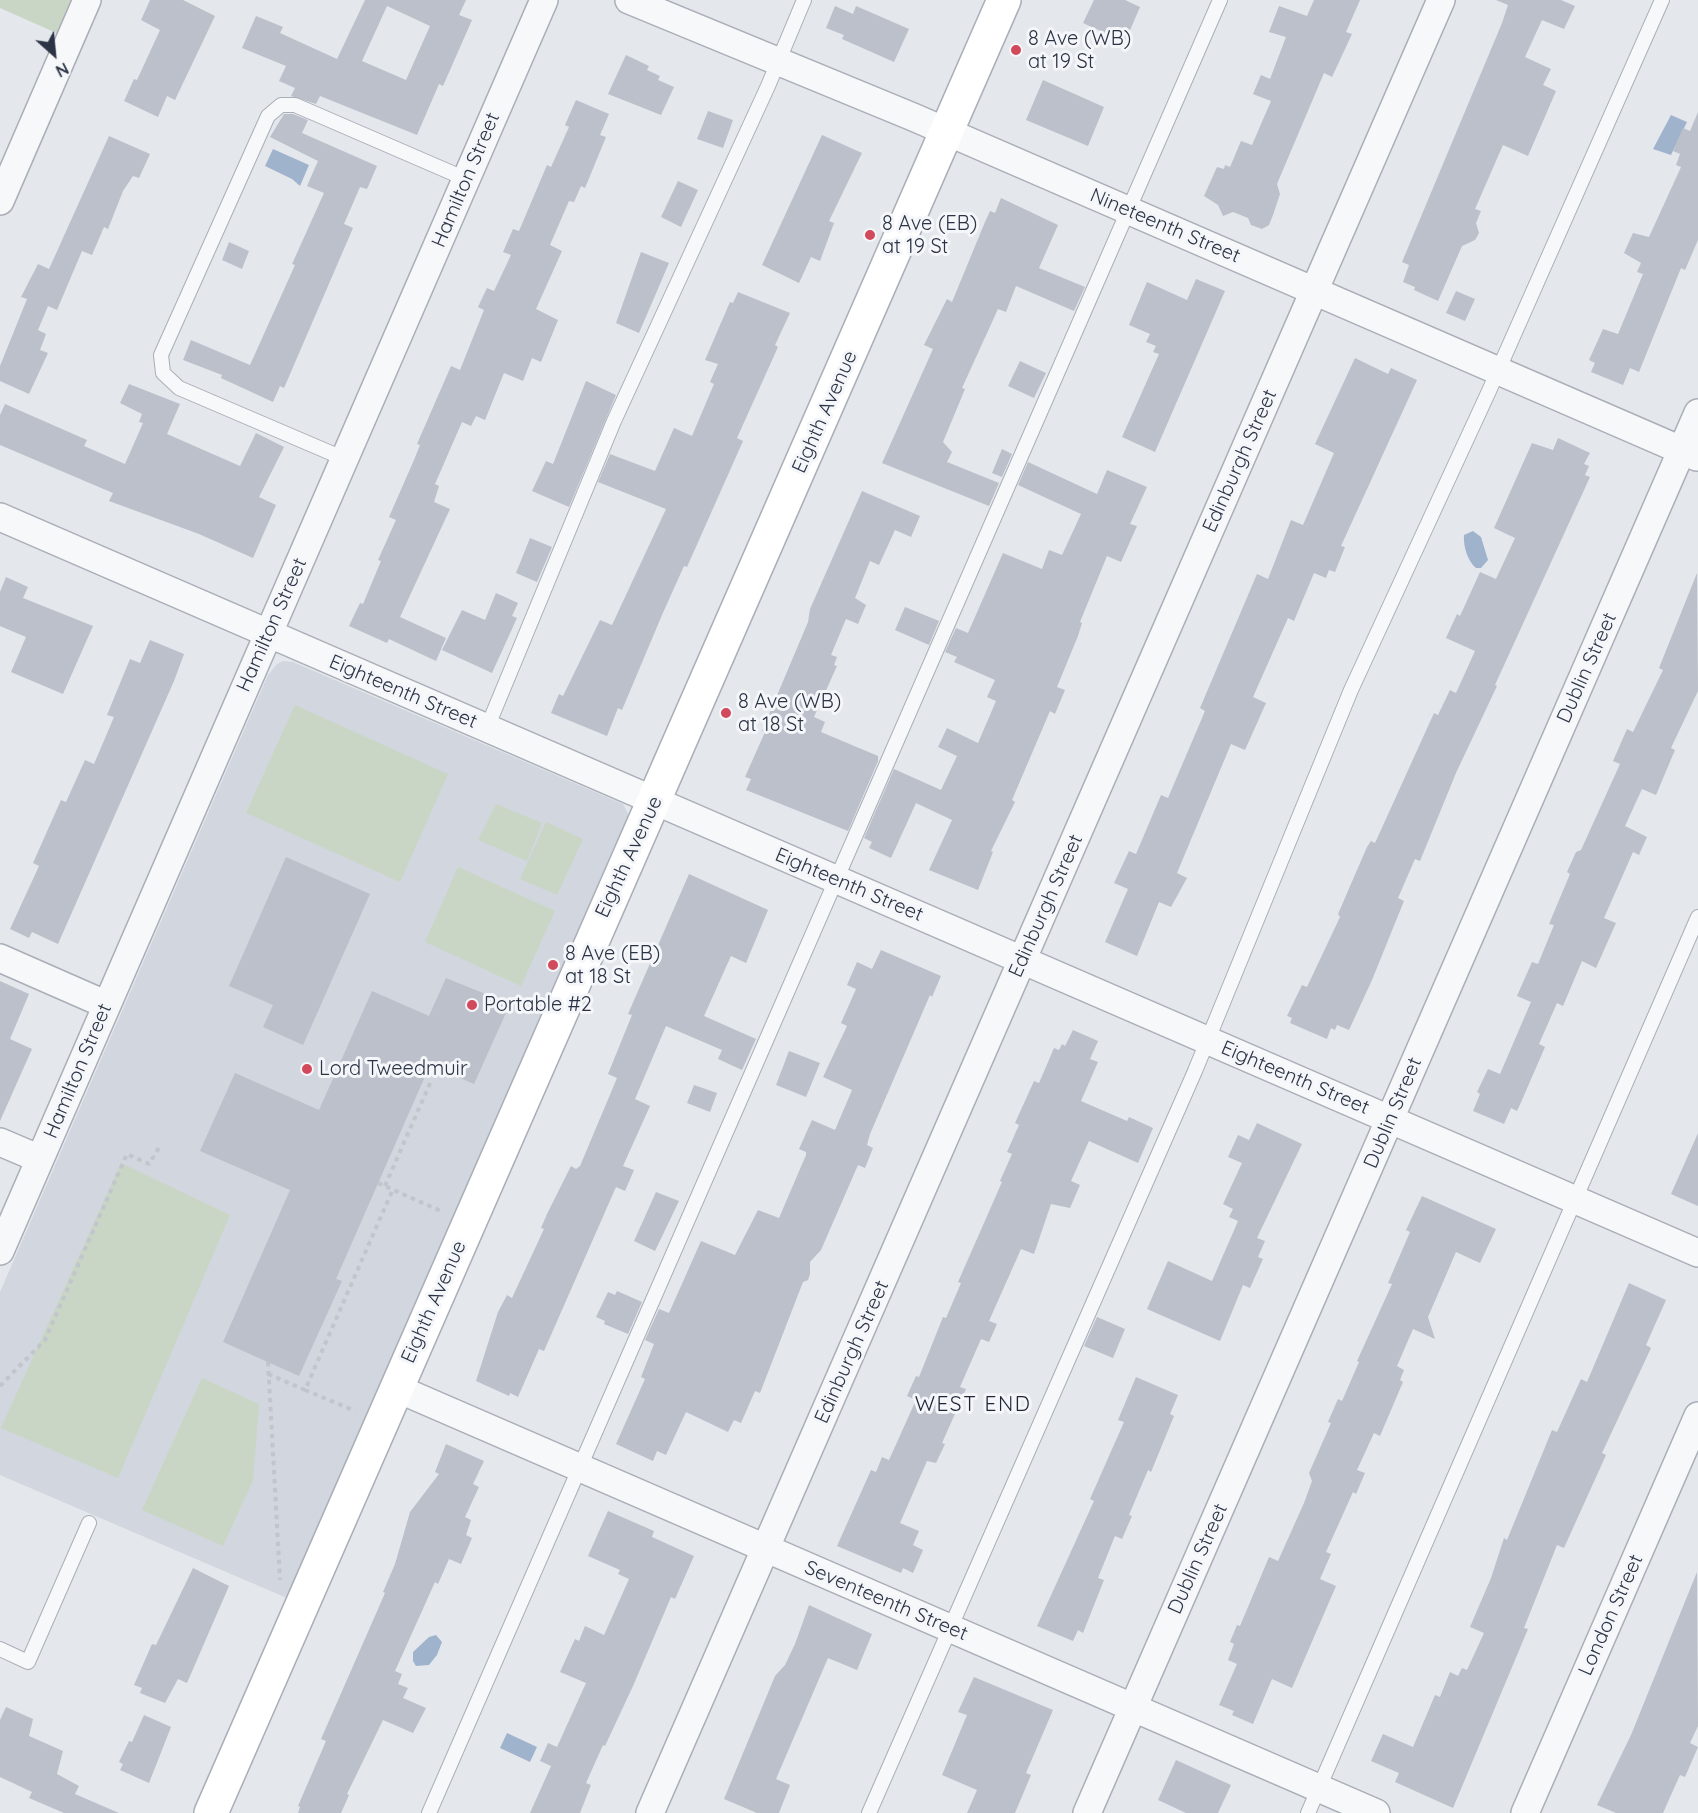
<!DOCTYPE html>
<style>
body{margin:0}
#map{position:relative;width:1698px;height:1813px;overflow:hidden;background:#e4e7ec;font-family:Quicksand,sans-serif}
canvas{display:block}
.north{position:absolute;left:24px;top:24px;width:60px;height:60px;-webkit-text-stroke:4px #f4f6f9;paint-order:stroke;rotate:153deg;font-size:16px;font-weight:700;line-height:24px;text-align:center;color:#2b3445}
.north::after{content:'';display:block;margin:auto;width:21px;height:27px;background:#2b3445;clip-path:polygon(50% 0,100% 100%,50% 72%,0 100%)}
</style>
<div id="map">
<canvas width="1698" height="1813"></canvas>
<div class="north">N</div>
</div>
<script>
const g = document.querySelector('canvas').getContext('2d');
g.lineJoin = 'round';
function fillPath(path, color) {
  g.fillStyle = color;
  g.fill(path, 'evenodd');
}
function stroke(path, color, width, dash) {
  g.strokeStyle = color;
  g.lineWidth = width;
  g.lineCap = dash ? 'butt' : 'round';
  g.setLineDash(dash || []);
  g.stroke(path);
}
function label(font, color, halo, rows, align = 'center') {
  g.font = font + ' Quicksand,sans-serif';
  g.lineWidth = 6;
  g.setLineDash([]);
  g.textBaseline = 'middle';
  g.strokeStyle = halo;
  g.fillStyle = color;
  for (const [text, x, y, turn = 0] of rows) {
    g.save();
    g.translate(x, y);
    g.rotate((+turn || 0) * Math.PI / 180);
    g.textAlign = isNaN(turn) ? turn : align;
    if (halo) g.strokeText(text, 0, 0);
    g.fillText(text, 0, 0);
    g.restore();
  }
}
const built = new Path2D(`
 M283,661L293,662L623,804L630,818L623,840L614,847L287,1598L0,1475V1292L268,675L277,664Z`);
const green = new Path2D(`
 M0,0H87L70,39L0,8Z
 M295,705L448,774L400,882L246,813Z
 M496,804L542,823L527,861L478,840Z
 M546,822L583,839L557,895L520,879Z
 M458,867L555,911L521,986L425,942Z
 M121,1163L230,1215L118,1478L1,1428Z
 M202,1378L259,1404L253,1480L223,1546L142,1510Z`);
const water = new Path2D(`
 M1671,115L1687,122L1671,155L1653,149Z
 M273,149L309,165L300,186L292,179L265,166Z
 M1473,531L1481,537L1488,560L1481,568H1476C1468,562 1463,546 1464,535Z
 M436,1635L442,1642L437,1655L429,1665L416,1666L413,1661V1652L429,1637Z
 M507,1733L537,1747L530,1762L500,1748Z`);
const building = new Path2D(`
 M150,0H183L215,16L175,100L167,96L158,117L124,101L134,79L137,80L160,30L141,20Z
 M365,0H466L459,15L472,20L443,86L439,84L417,135L320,96L316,104L291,96L295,88L279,81L286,66L242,48L256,16L283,27L280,33L337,59ZM387,6L430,26L406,80L362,61Z
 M1094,0H1125L1140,7L1125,42L1083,23Z
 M1314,0H1360L1346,32L1352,34L1332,77L1324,73L1277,184L1280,194L1273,215L1269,225L1262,229L1251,225L1248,218L1233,212L1223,216L1218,205L1204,196L1217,167L1224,169L1225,165L1230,167L1241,141L1252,145L1271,101L1253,94L1261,75L1270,79L1286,37L1269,32L1279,6L1307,16Z
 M1496,0H1561L1575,6L1564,29L1542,20L1525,57L1551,69L1543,85L1556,91L1528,156L1503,145L1475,209L1481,211L1476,223L1479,233L1475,240L1462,246L1438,301L1414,290L1415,287L1403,282L1409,265L1402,262L1502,23L1508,5Z
 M835,6L853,14L856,6L909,29L894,62L842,39L844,35L826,28Z
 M626,55L649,66L647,70L660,76L658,80L674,87L661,115L608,94Z
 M1043,80L1104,107L1088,146L1026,120Z
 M576,100L609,114L600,135L606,137L585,188L581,186L574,202L569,201L550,245L562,251L536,309L558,320L541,362L532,358L523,381L504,373L485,420L476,416L471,426L462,422L435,484L439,486L434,502L450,509L400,617L446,638L436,661L389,639L387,643L349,626L360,603L363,604L381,561L378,560L396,520L389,517L414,460L420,445L417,444L451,366L460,370L484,310L478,307L487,288L494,291L511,255L503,252L513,229L519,231L547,165L551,167L569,127L565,125Z
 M708,111L733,120L723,148L697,139Z
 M1698,112V240L1685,270L1681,268L1639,372L1630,368L1623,385L1591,372L1595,363L1589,360L1603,329L1618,334L1643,274L1637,272L1641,263L1624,253L1633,233L1649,237L1681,167L1676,165L1680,154L1673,151L1683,128L1690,131Z
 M284,114H293L308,120L302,133L377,166L367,189L360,187L344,224L353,228L284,388L280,386L273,402L221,378L222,375L183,360L191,340L250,365L295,265L292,264L324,193L307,186L318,161L270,137Z
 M822,135L862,153L829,221L834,223L820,261L811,257L799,283L762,265Z
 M109,136L150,154L139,178L133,176L123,191L108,229L104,227L92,255L82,251L57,310L48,306L38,330L46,334L40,350L48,353L29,394L0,381V366L27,299L21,297L38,264L49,269Z
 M678,181L698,190L681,227L661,217Z
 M1001,198L1058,225L1039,268L1085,287L1074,311L1016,286L1006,312L998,309L962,388L965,389L943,442L952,452L947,462L999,483L989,506L882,463L933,349L924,345L947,299L952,302L985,222L990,211L995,213Z
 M229,242L249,251L242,269L222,260Z
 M641,252L669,263L639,333L616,323Z
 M1196,279L1225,291L1155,452L1122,437L1159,354L1153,352L1156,346L1146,342L1150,334L1129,325L1147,282L1187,300Z
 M1456,291L1475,299L1465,321L1446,313Z
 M738,292L790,313L775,345L778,347L737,438L743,441L687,567L684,566L662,615L622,710L618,708L607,736L551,713L559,694L563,696L600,620L612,625L666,509L598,482L610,454L655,471L674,428L692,436L714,384L710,382L718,364L705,360L730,302L733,303Z
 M1355,358L1388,374L1391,368L1417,380L1341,546L1345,547L1335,572L1329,570L1326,578L1314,573L1294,621L1288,618L1253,697L1266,703L1245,750L1231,744L1177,873L1187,878L1171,907L1159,902L1137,956L1105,942L1128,889L1114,883L1129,851L1136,854L1161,795L1168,798L1205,711L1200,708L1257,574L1268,579L1291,520L1303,525L1334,453L1315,444Z
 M1020,361L1046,373L1034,398L1008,386Z
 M586,381L616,395L569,507L532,491L546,461L553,464Z
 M129,384L180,404L167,434L240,466L256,433L284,447L259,497L276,505L253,558L199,534L109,501L113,493L0,445V415L5,404L87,440L84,446L125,464L143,423L139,422L142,414L120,403Z
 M1558,438L1590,453L1584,464L1589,466L1585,475L1590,477L1495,685L1497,686L1456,773L1420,861L1415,859L1398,898L1404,901L1372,980L1349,1030L1337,1025L1335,1030L1331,1028L1327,1039L1290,1023L1292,1018L1287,1016L1302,985L1307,987L1340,917L1338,914L1367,847L1371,841L1375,843L1434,713L1438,715L1450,690L1456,693L1475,651L1446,638L1457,614L1460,616L1480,572L1496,579L1515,538L1494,528L1532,443L1553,450Z
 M1002,449L1012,454L1002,477L992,473Z
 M1028,462L1097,494L1107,470L1147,487L1130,524L1137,526L1121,562L1107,556L1080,622L1082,623L1078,636L1057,687L1065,690L1055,714L1050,711L1012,800L1015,802L991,851L993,852L978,890L929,870L952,820L916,803L891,858L869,848L872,842L864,838L894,769L941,790L957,756L938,747L947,728L978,743L996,701L987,697L995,680L954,662L957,657L945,652L956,628L968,633L1003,553L1042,569L1049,550L1062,555L1081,514L1018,485Z
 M862,491L920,516L911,537L895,530L879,565L870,561L855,598L866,605L858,624L846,619L831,655L837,657L834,665L837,666L814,717L825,722L821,732L878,756V761L848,831L746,790L751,779L745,777L765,732L762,731L808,622L810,609Z
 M530,538L552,547L537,582L516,573Z
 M1697,573L1698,691L1671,748L1675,750L1656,795L1642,789L1625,826L1647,837L1639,855L1633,852L1604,918L1616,923L1596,968L1582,961L1563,1006L1557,1003L1539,1044L1545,1047L1522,1100L1517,1111L1511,1108L1504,1124L1473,1111L1480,1094L1477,1092L1488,1069L1500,1074L1531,1002L1517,996L1532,962L1538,964L1554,925L1549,924L1570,874L1567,872L1576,852L1581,850L1620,764L1613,761L1627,729L1633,732L1663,670L1659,668Z
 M6,577L28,587L23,598L93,626L63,694L11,672L26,637L0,626V592Z
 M496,593L518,603L512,616L517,618L492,673L442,650L462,610L485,620Z
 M905,607L939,621L929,645L895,630Z
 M150,640L184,654L174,681L58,944L32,932L29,938L10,929L39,866L33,863L61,800L66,802L85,760L94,764L114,717L107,715L130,659L140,663Z
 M286,857L370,894L303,1045L263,1027L273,1005L229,986Z
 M689,874L768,910L746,963L731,956L704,1016L756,1039L742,1070L718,1059L722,1050L666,1026L635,1099L650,1106L623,1166L634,1170L625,1191L616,1187L544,1351L539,1349L518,1397L510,1393L509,1396L476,1381L498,1312L507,1295L512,1298L544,1229L541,1228L547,1214L571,1166L576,1169L580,1166L617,1078L608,1074L632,1015L628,1014Z
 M881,950L941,976L932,997L930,995L870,1134L867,1145L873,1148L865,1168L858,1165L821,1250L810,1262V1274L808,1280L803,1282L760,1393L755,1391L741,1423L734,1420L728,1432L686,1412L666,1455L657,1451L653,1461L616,1444L645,1379L641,1377L654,1344L645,1340L659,1309L669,1313L701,1241L735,1255L758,1210L779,1218L806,1155V1152L799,1149L812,1120L835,1130L852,1090L823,1077L847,1026L841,1023L856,989L847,985L857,962L872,969Z
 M446,978L510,1004L474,1084L430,1065L336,1279L342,1281L299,1376L223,1342L290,1190L200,1151L235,1073L319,1110L372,991L429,1016Z
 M0,981L29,994L10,1039L32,1049L0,1121Z
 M1073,1030L1098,1041L1090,1059L1098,1062L1081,1101L1127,1121L1129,1117L1153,1128L1138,1163L1089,1141L1071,1181L1080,1185L1070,1208L1051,1204L1034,1254L1021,1249L989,1321L997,1324L989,1342L981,1339L960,1387L966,1389L942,1443L945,1444L936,1463L927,1461L900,1523L919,1531L913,1545L923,1550L913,1573L903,1568L901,1573L837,1546L871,1470L876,1472L882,1457L889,1460L916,1400L907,1396L916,1376L919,1377L943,1317L946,1318L961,1283L958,1282L1002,1182L1000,1181L1012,1154L1007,1152L1019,1125L1015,1123L1034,1081L1039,1083L1054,1048L1059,1050L1062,1044L1065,1046Z
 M789,1051L820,1063L806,1097L776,1085Z
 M694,1085L717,1093L710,1112L687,1103Z
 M1257,1123L1302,1144L1257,1238L1265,1241L1258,1257L1263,1259L1250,1288L1243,1285L1220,1341L1147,1309L1168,1261L1212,1281L1238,1221L1229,1217L1233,1209L1223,1204L1242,1163L1228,1157L1238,1135L1249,1140Z
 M1698,1133V1206L1671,1194Z
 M656,1192L679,1201L655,1251L634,1241Z
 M1422,1196L1496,1229L1480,1263L1456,1252L1428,1317L1435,1339L1413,1329L1397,1366L1404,1370L1400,1380L1403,1382L1380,1436L1374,1433L1357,1470L1365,1473L1356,1494L1353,1492L1326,1552L1331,1554L1320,1579L1336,1586L1292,1688L1272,1679L1253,1724L1232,1715L1234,1711L1219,1705L1237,1664L1228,1660L1234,1644L1230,1642L1237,1625L1240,1626L1269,1557L1278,1561L1304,1503L1312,1481L1309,1473L1331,1423L1328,1422L1338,1399L1342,1401L1359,1362L1357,1361L1392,1284L1388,1283L1410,1232L1406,1230Z
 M1629,1283L1666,1300L1646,1345L1651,1348L1602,1453L1606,1455L1564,1548L1557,1545L1524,1628L1528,1629L1453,1808L1395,1782L1399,1773L1371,1761L1383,1734L1413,1747L1435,1695L1440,1697L1450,1672L1458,1676L1462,1668L1467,1670L1484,1633L1470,1627L1491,1578L1504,1538L1507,1540L1552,1430L1557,1432L1581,1379L1587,1382Z
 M617,1291L642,1302L628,1334L604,1324L605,1321L596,1317L608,1292L615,1295Z
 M1097,1317L1125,1329L1113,1358L1084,1346Z
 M1136,1377L1178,1395L1170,1414L1174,1416L1151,1472L1148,1470L1129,1515L1132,1516L1122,1539L1115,1536L1098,1578L1104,1580L1083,1633L1078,1630L1073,1641L1037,1626L1094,1501L1090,1499L1124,1422L1118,1420Z
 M446,1444L484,1461L473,1484L479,1487L465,1517L471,1520L466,1535L472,1538L461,1564L449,1559L438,1584L435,1582L395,1671L402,1674L398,1684L408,1688L403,1698L426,1708L413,1733L383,1720L347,1794L349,1795L341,1813H298L300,1807L298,1806L326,1741L321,1739L385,1593L383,1592L395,1564L410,1512L439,1474L435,1472Z
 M608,1511L654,1531L652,1537L694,1556L675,1599L671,1597L633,1686L605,1746L603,1745L586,1783L591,1785L580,1813H530L551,1766L540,1761L548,1743L557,1747L586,1683L560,1672L575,1639L579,1641L585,1626L604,1635L629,1579L618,1574L620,1570L588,1556Z
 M193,1568L229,1586L187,1683L178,1679L165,1703L140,1693L142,1688L134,1685L152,1644L156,1645Z
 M1697,1572L1698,1726L1690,1743L1698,1747L1685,1777L1680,1775L1663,1813H1616L1597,1805L1631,1735Z
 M809,1605L872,1634L857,1670L828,1658L776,1779L790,1785L779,1813H757L724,1799L775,1676L785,1665L795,1644Z
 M974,1677L1053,1710L1026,1773L1031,1775L1015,1813H967L977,1790L942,1775L967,1715L958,1712Z
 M6,1707L33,1719L29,1736L63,1751L57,1774L79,1786L75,1794L119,1813H64L29,1798L32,1792L0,1777V1720Z
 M144,1715L171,1727L149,1783L120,1770L123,1764L119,1762L129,1741L132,1742Z
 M1176,1760L1231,1785L1218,1813H1186L1158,1800Z`);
const path = new Path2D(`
 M378,1183L443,1212
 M385,1186L431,1081
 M268,1362L280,1580
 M268,1374L305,1390L393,1189
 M0,1386L45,1340L127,1154L149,1164L160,1146
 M305,1390L355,1411`);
const lane = new Path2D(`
 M345,459L179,388L163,373L161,355L268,116L281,105H295L466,179
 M487,728L614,421L768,86L804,0
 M0,1649L28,1662L89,1523
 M429,1813L1220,0
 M869,1813L1195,1071L1351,690L1489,391L1662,0
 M1308,1813L1698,917`);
const street = new Path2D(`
 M629,0L913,117L1697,457
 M0,201L87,0
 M0,517L1698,1253
 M0,958L107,1005
 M0,1142L40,1159
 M0,1251L544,0
 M396,1388L1376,1813
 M650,1813L1441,0
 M1087,1813L1698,413
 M1525,1813L1698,1416`);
const secondary = new Path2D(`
 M211,1813L1004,0`);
const markers = [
 [1016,50,6,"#d1495b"],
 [870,235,6,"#d1495b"],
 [726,713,6,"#d1495b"],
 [553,965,6,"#d1495b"],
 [472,1005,6,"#d1495b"],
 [307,1069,6,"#d1495b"]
];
const poiNames = [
 ["8 Ave (WB)",1028,39],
 ["at 19 St",1028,62],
 ["8 Ave (EB)",882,224],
 ["at 19 St",882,247],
 ["8 Ave (WB)",738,702],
 ["at 18 St",738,725],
 ["8 Ave (EB)",565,954],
 ["at 18 St",565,977],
 ["Portable #2",484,1005],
 ["Lord Tweedmuir",319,1069]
];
const streetNames = [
 ["Hamilton Street",466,180,-67],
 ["Nineteenth Street",1165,226,23],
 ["Eighth Avenue",825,412,-66],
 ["Edinburgh Street",1240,461,-66],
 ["Hamilton Street",272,625,-66],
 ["Dublin Street",1587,668,-66],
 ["Eighteenth Street",403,692,23],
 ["Eighth Avenue",629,857,-65],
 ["Eighteenth Street",849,885,23],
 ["Edinburgh Street",1046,906,-66],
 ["Hamilton Street",78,1071,-67],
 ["Eighteenth Street",1295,1078,23],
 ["Dublin Street",1393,1113,-67],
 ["Eighth Avenue",434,1302,-66],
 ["Edinburgh Street",852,1352,-66],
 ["Dublin Street",1198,1559,-66],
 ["Seventeenth Street",886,1601,23],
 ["London Street",1611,1615,-66]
];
const neighbourhoodNames = [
 ["WEST END",973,1405]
];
fillPath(built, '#d2d6de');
fillPath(green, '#c9d6c5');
fillPath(water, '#9fb4cc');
fillPath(building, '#bbc0ca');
stroke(lane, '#a9aeb7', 16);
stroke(street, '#a9aeb7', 30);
stroke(secondary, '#a9aeb7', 36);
stroke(path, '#c2c5cb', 4, [4.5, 4.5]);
stroke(lane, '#f7f8fa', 14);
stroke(street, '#f7f8fa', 27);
stroke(secondary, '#fff', 33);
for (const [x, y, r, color] of markers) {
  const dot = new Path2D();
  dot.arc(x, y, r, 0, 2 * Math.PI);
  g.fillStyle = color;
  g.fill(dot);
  stroke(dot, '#f4f6f9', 2);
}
label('20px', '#2b3445', '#f4f6f9', poiNames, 'left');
label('20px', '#2b3445', '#f4f6f9', streetNames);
g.letterSpacing = '1.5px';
label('21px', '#1d2536', '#f4f6f9', neighbourhoodNames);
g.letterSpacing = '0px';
</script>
